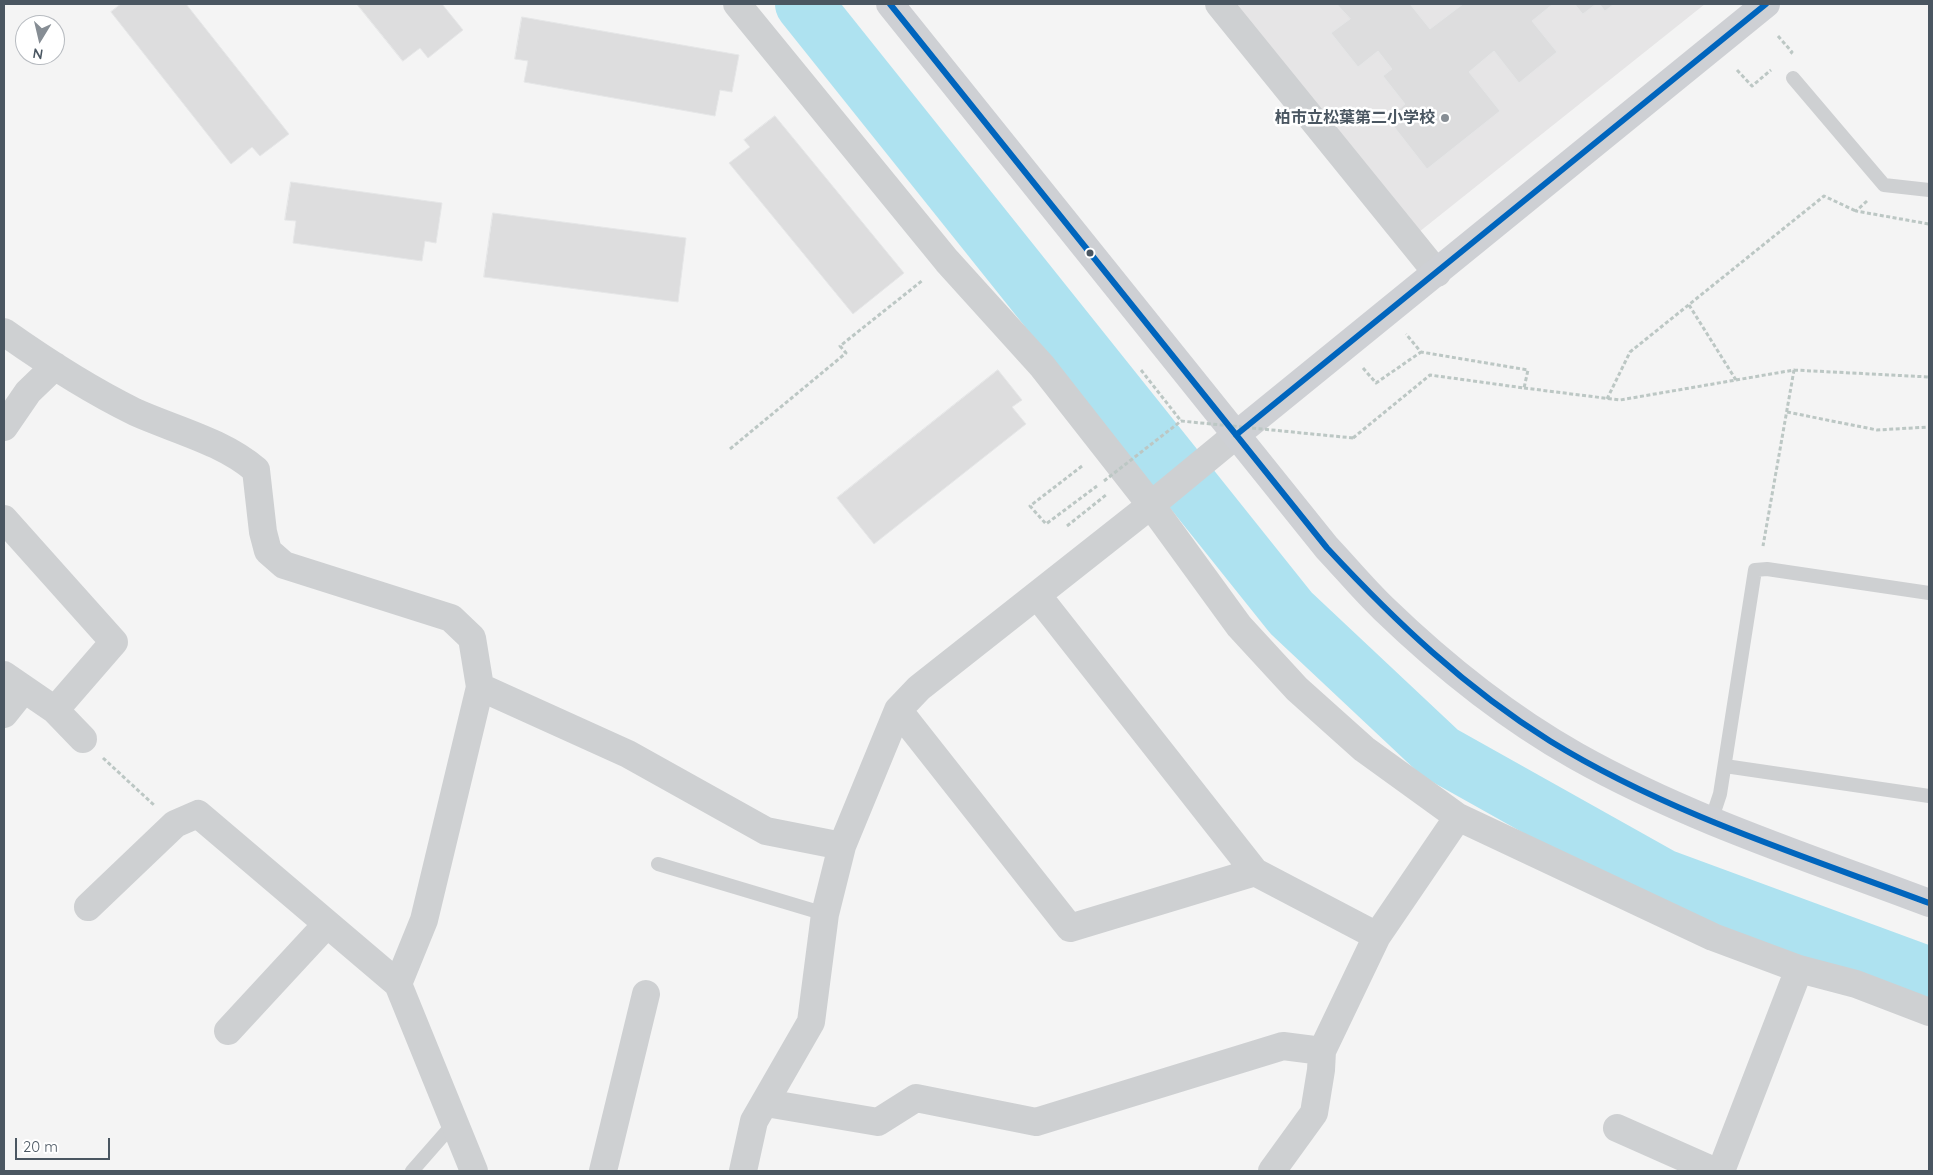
<!DOCTYPE html>
<meta charset="utf-8">
<style>
body{margin:0}
#map{position:relative;width:1933px;height:1175px;overflow:hidden;background:#f4f4f4;font-family:Quicksand,sans-serif}
canvas{display:block}
.frame{position:absolute;inset:0;border:5px solid #4a5661;pointer-events:none}
.north{position:absolute;left:15px;top:15px;width:50px;height:50px;box-sizing:border-box;background:#fff;border:1px solid #b7bbc0;border-radius:50%;rotate:189deg;font-size:14px;font-weight:700;line-height:20px;text-align:center;color:#4a5661}
.north::after{content:'';display:block;margin:auto;width:18px;height:22px;background:#868d94;clip-path:polygon(50% 0,100% 100%,50% 72%,0 100%)}
.scale{position:absolute;left:15px;top:1138px;width:95px;height:22px;box-sizing:border-box;border:2px solid #4a5661;border-top:0;padding-left:6px;font-size:15px;line-height:18px;white-space:nowrap;color:#4a5661;-webkit-text-stroke:4px #fff;paint-order:stroke}
</style>
<div id="map">
<canvas width="1933" height="1175"></canvas>
<div class="frame"></div>
<div class="north">N</div>
<div class="scale">20 m</div>
</div>
<script>
const g = document.querySelector('canvas').getContext('2d');
g.lineJoin = 'round';
function fillPath(path, color) {
  g.fillStyle = color;
  g.fill(path, 'evenodd');
}
function stroke(path, color, width, dash) {
  g.strokeStyle = color;
  g.lineWidth = width;
  g.lineCap = dash ? 'butt' : 'round';
  g.setLineDash(dash || []);
  g.stroke(path);
}
function label(font, color, halo, rows, align = 'center') {
  g.font = font + ' Quicksand,"Noto Sans JP",sans-serif';
  g.lineWidth = 5;
  g.setLineDash([]);
  g.textBaseline = 'middle';
  g.strokeStyle = halo;
  g.fillStyle = color;
  for (const [text, x, y, turn = 0] of rows) {
    g.save();
    g.translate(x, y);
    g.rotate((+turn || 0) * Math.PI / 180);
    g.textAlign = isNaN(turn) ? turn : align;
    if (halo) g.strokeText(text, 0, 0);
    g.fillText(text, 0, 0);
    g.restore();
  }
}
const education = new Path2D(`
 M1236,4H1705L1419,232Z`);
const river = new Path2D(`
 M804,4L1291,613L1440,753L1663,878L1929,976`);
const building = new Path2D(`
 M121,4H186L289,134L260,156L252,147L231,164L111,12Z
 M357,4H442L463,30L428,58L420,48L403,61Z
 M1337,4H1410L1430,29L1463,4H1553L1532,21L1557,52L1519,83L1494,51L1469,72L1500,111L1427,169L1388,119L1405,104L1383,76L1392,69L1378,51L1358,67L1331,33L1350,19Z
 M1575,4H1596L1583,14Z
 M1600,4H1614L1605,11Z
 M522,17L739,55L732,92L720,90L715,116L524,82L528,61L515,59Z
 M775,116L904,273L853,314L729,163L750,147L744,140Z
 M291,182L442,203L436,243L425,241L422,261L293,243L296,221L285,220Z
 M493,213L686,238L678,302L484,277Z
 M998,370L1022,400L1012,407L1026,424L874,544L837,498Z`);
const path = new Path2D(`
 M1778,36L1792,52L1789,55
 M1737,70L1752,86L1771,70
 M1867,201L1856,211L1929,224
 M1689,305L1736,380
 M1363,368L1376,383L1421,352
 M1141,370L1181,421
 M1794,370L1929,377
 M1524,388L1620,400L1794,370L1763,546
 M1607,399L1630,352L1824,196L1856,211
 M1787,412L1877,430L1929,427
 M1353,438L1430,375L1524,388L1528,370L1421,352L1406,334
 M730,449L846,353L840,346L923,280
 M1082,466L1030,506L1046,524L1097,486
 M1067,526L1106,495
 M103,758L154,805`);
const lane = new Path2D(`
 M1793,78L1884,185L1929,190
 M1725,766L1929,796
 M1711,821L1720,794L1755,570L1767,569L1929,593
 M658,864L825,914
 M412,1171L455,1122`);
const street = new Path2D(`
 M737,4L947,261L1042,366L1151,505L1239,626L1297,689L1364,749L1458,817L1713,937L1799,969L1856,984L1929,1012
 M1219,4L1437,273
 M4,332C45,361 90,390 135,412C175,430 222,441 256,470L263,532L268,551L284,565L451,618L472,638L480,687L424,920L398,984L474,1171
 M4,427L28,392L55,366
 M4,519L114,642L55,710L83,739
 M1037,595L1255,872
 M4,675L55,710
 M480,687L628,754L766,831L842,846
 M898,710L1070,928L1255,872L1377,936
 M4,714L24,689
 M88,907L175,824L198,814L398,984
 M228,1031L327,924
 M766,1103L878,1122L916,1098L1036,1122L1283,1046L1322,1051
 M1617,1128L1714,1171
 M603,1171L646,994
 M743,1171L754,1121L811,1022L825,914L842,846L898,710L919,688L1151,505L1236,435
 M1272,1171L1314,1113L1321,1070L1322,1051L1377,936L1458,817
 M1721,1171L1799,969`);
const secondary = new Path2D(`
 M890,4L1327,548C1346,568 1364,590 1384,609C1441,664 1507,717 1576,756C1688,819 1810,858 1929,903
 M1236,435L1766,4`);
const pathBridge = new Path2D(`
 M1104,481L1181,421L1353,438`);
const bus1 = new Path2D(`
 M890,4L1327,548C1395,621 1465,688 1550,741C1667,813 1801,855 1929,903
 M1236,435L1766,4`);
const markers = [
 [1445,118,5,"#868d94"],
 [1090,253,4.5,"#4a5661"]
];
const poiNames = [
 ["柏市立松葉第二小学校",1435,118]
];
fillPath(education, '#e6e5e6');
stroke(river, '#aee2f0', 58);
fillPath(building, '#ddddde');
stroke(building, '#e5e6e7', 1);
stroke(path, '#bcc7c4', 3, [4, 2.5]);
stroke(lane, '#ced0d2', 14);
stroke(street, '#ced0d2', 28);
stroke(secondary, '#ced0d4', 28);
stroke(pathBridge, '#bcc7c4', 3, [4, 2.5]);
stroke(bus1, '#0065bd', 6);
for (const [x, y, r, color] of markers) {
  const dot = new Path2D();
  dot.arc(x, y, r, 0, 2 * Math.PI);
  g.fillStyle = color;
  g.fill(dot);
  stroke(dot, '#fff', 2);
}
label('bold 16px', '#4a5661', '#fff', poiNames, 'right');
</script>
